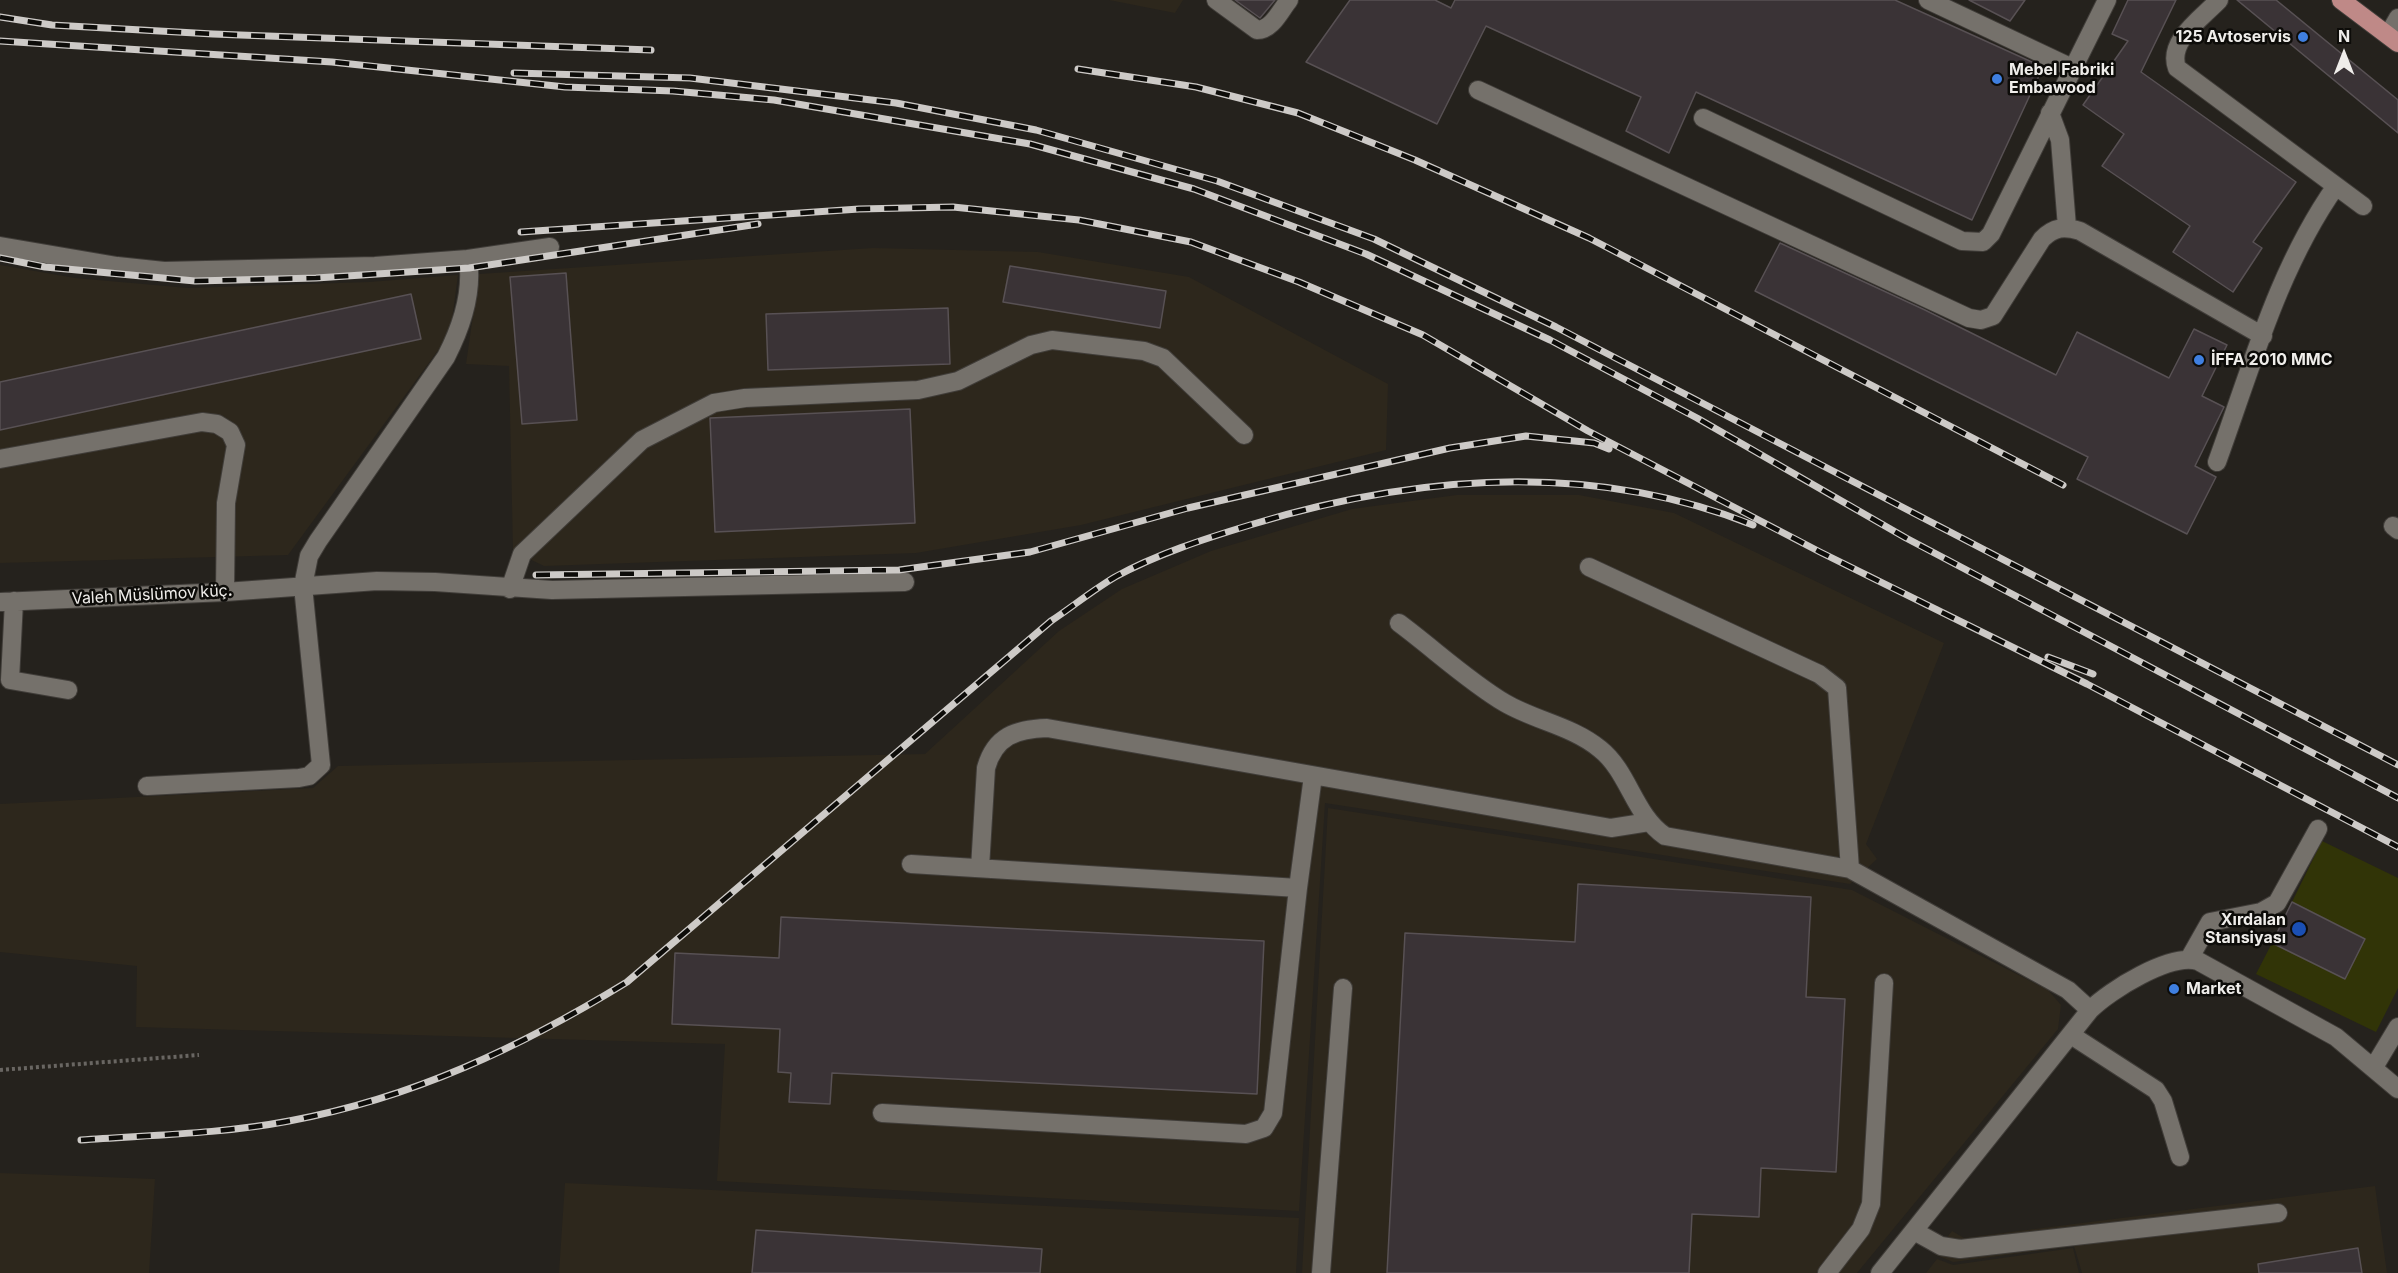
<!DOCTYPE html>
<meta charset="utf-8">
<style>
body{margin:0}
#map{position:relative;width:2398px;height:1273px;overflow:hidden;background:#25221d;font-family:Inter,sans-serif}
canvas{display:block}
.north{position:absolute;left:2314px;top:24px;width:60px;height:60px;-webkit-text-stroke:4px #0d0c09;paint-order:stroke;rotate:0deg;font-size:16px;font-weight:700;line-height:24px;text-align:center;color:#efedea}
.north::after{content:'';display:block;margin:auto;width:21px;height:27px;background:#efedea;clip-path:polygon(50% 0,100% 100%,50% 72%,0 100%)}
</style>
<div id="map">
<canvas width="2398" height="1273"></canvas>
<div class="north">N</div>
</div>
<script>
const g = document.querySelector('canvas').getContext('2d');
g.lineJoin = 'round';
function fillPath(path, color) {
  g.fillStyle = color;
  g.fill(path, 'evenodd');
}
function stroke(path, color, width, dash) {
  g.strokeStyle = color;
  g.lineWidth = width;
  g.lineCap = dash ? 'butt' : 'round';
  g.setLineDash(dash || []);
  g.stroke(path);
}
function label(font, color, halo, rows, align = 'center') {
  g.font = font + ' Inter,sans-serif';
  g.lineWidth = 5;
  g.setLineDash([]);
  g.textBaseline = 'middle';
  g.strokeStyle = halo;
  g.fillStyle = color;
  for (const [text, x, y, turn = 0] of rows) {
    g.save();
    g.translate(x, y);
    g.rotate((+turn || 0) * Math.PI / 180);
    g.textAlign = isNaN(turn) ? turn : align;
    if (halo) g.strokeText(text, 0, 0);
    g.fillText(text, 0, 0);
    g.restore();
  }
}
const built = new Path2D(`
 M1109,0H1183L1175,13Z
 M873,248L1038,252L1189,277L1388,384L1386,450L1081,525L916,553L544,566L513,551L509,366L466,364L479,274Z
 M0,265L75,278L188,288L369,282L458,275L450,334L288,555L0,563Z
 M1457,495H1579L1674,513L1944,643L1866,844L1877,859L1850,884L1325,803L1299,1211L717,1181L725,1044L136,1027L137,966L0,952V804L313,788L338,766L925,754L1059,631L1122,589L1211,551L1352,509Z
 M1328,808L1852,890L2048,990L2061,1005L2058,1029L1857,1273H1302Z
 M0,1173L155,1179L149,1273H0Z
 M565,1183L1299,1218L1296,1273H559Z
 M2375,1186L2387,1273H2082L2074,1246L1953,1262L1934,1254L1952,1231L1964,1238Z
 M2073,1248L2079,1273H1926L1937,1259L1953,1265Z`);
const green = new Path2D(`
 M2322,841L2398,878V988L2376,1032L2256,974L2272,943L2345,979L2365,939L2292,902Z`);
const building = new Path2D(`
 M1235,0H1275L1260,18Z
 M1350,0H1435L1451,8L1455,0H1895L2043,67L1972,220L1696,92L1669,153L1626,131L1641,97L1486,26L1437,124L1306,62Z
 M1969,0H2025L2010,21Z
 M2128,0H2176L2141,72L2296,182L2253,242L2262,248L2233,292L2173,252L2190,226L2102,166L2124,134L2083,105L2128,41L2112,34Z
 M2237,0H2276L2398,100V133Z
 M1780,243L1925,310L2056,375L2077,332L2169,378L2194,329L2227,345L2202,396L2224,407L2195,466L2216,477L2187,534L2077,479L2088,457L1755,291Z
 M1010,266L1166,291L1160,328L1003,302Z
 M566,273L577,420L522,424L510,277Z
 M411,294L421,339L0,430V382Z
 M948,308L950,364L768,370L766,314Z
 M910,409L915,523L715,532L710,418Z
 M1578,884L1811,897L1806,997L1845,999L1836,1172L1761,1168L1759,1217L1692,1214L1689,1273H1387L1405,933L1575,942Z
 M2292,902L2365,939L2345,979L2272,943Z
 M781,917L1264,941L1257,1094L832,1073L830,1104L789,1102L791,1073L778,1072L780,1029L672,1024L675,953L779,958Z
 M756,1230L1042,1249L1040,1273H752Z
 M2358,1248L2362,1273H2259L2258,1264Z`);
const path = new Path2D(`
 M0,1070L199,1055`);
const minor = new Path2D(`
 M1216,0L1257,30C1272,30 1280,11 1289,0
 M1928,0L2072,68
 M2219,0C2202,18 2167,41 2177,68L2363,206
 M2390,32L2398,18
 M1478,90L1969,318L1981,320L1993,316L2042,239C2054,227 2064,226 2080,231L2263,336
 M2050,113L2060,140L2067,227
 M1703,118L1962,241L1983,242L1991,234L2107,0
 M0,246L117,266L164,271L375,266L468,259L550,247
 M0,459L202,422L217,424L230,432L236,445L226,503L225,592
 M2217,462C2251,369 2278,268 2336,186
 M2393,526L2398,530
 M1589,567L1819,674L1837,688L1850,869
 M510,589L522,554L642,440L714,403L745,398L918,390L958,381L1031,345L1052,340L1144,351L1163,358L1244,435
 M14,601L10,680L68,690
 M0,602L225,592L377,581L435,582L552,590L905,582
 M1399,623C1434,649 1468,681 1505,703C1536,721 1572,726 1600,749C1629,772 1634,815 1665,836L1850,869L2068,990L2090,1010
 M147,786L299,778L309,776L321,765L303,586L309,556L318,541L446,357C461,328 473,292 468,259
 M980,868L986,768C995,736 1016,729 1047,728L1611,828L1649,822
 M1298,888L1313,776
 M2189,959L2210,922L2261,912L2277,903L2318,829
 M2071,1035L2156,1090L2163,1101L2180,1157
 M2374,1067L2398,1027
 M882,1113L1246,1134L1264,1128L1273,1113L1298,888L911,864
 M1914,1231L1941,1246L1960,1249L2278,1213
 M1321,1273L1343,988
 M1827,1273L1861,1229L1871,1204L1884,983
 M1880,1273L2090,1010C2110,990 2170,953 2198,961L2336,1037L2398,1089`);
const major = new Path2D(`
 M2341,0L2398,43`);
const rail = new Path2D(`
 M0,17L52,25L213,34L651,50
 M0,41L332,62L565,87L673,91L774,100L1030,144L1194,189L1366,254L1550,340L1697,418L1906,538L2398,798
 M1078,69L1196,87L1298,113L1415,160L1589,238L2063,485
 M514,73L690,78L896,103L1036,130L1217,181L1374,239L1556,327L2398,765
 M521,232L859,209L953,207L1079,220L1191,242L1299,282L1423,335L1588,431L1820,552L2087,684L2398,847
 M0,258L45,267L195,281L316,278L469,268L758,224
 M536,575L899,570L1030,552L1188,508L1450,448L1526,436L1594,443L1609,449
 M2048,657L2093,674
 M81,1140C150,1135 221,1134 289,1121C413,1098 521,1047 627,982L1051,621C1072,607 1093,590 1115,577C1157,554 1204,539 1250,525C1415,475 1591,461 1753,525`);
const markers = [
 [2303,37,6,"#3f7fe0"],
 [1997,79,6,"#3f7fe0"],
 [2199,360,6,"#3f7fe0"],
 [2299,929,8,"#1a4fb4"],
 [2174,989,6,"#3f7fe0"]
];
const poiNames = [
 ["125 Avtoservis",2291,37,"right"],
 ["Mebel Fabriki",2009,70],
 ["Embawood",2009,88],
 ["İFFA 2010 MMC",2211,360],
 ["Xırdalan",2286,920,"right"],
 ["Stansiyası",2286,938,"right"],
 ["Market",2186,989]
];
const streetNames = [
 ["Valeh Müslümov küç.",152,595,-3]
];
fillPath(built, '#2d271c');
fillPath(green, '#313407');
fillPath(building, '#3a3336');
stroke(building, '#585154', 1.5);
stroke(minor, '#403d39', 20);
stroke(major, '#403d39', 20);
stroke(path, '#696662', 4, [3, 3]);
stroke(minor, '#75716b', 18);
stroke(major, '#bf8987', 18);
stroke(rail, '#cdcac7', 7);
stroke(rail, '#0d0c09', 4.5, [14]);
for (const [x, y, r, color] of markers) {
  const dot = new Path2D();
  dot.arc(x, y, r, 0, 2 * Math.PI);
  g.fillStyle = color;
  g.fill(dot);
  stroke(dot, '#0d0c09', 2);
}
label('bold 16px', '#efedea', '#0d0c09', poiNames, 'left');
label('16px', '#efedea', '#0d0c09', streetNames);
</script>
